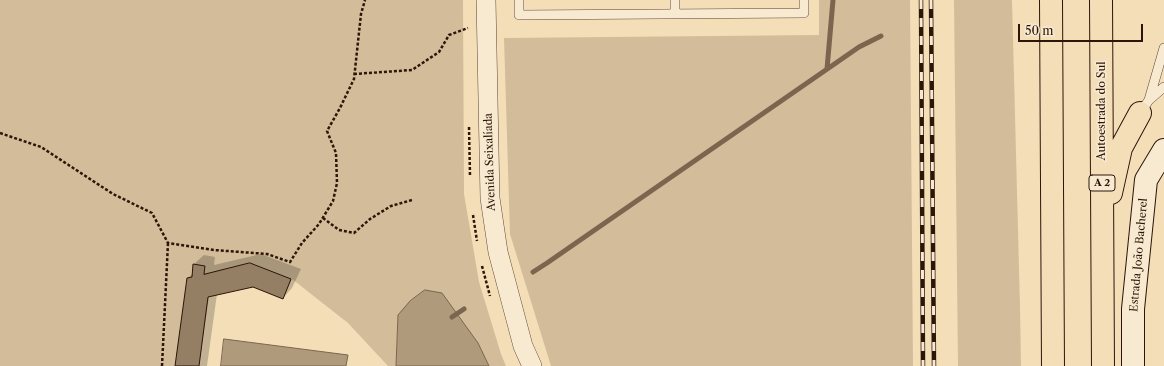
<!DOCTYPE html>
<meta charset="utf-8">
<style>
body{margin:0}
#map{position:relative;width:1164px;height:366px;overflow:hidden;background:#f4deb8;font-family:"Libre Caslon Text",serif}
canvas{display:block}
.scale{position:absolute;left:1018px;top:24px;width:125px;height:18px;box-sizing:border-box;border:2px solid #2c1509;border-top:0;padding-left:5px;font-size:12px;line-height:14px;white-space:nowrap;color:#2c1509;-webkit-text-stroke:3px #f8ead1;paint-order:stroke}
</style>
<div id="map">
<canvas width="1164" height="366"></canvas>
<div class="scale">50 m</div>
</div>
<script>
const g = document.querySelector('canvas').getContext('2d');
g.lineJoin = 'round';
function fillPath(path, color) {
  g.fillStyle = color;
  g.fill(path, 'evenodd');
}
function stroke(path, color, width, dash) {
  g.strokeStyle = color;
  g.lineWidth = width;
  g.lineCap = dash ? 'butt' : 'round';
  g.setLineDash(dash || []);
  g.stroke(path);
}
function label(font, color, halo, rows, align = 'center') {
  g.font = font + ' "Libre Caslon Text",serif';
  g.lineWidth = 3;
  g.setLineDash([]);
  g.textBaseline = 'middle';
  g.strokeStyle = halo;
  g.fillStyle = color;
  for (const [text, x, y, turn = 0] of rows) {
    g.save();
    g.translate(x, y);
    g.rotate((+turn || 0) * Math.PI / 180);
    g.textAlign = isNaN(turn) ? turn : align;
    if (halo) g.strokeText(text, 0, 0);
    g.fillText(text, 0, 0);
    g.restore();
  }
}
const green = new Path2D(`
 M0,0H463L464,194L479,282L501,354L506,366H489L478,343L398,315L396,366H388L348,323L292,279L283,299L253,287L209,297L199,366H0Z
 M819,0H910L913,366H551L510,234L504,38L819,35Z
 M954,0H1012L1020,307L1021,366H958Z`);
const water = new Path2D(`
 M425,290L442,293L478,343L489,366H396L398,315L410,301Z
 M224,339L348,355L346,366H221Z`);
const shadow = new Path2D(`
 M261,254L301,269L292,288L283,298L253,286L217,294L207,366H176L188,278L193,273L194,264L204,255L215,257L214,265Z`);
const stream = new Path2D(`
 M827,69L833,0
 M533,272L547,263L859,47L881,36
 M452,317L464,309`);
const building = new Path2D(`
 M250,263L291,279L283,299L253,287L208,297L199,366H175L187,278L192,277L193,264L205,266L204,274Z`);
const path = new Path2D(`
 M354,74L412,70L439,52L449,35L468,28
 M469,127L470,176
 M0,133L41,147L113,194L152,213L168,243L214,250L267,254L290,262L302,243L319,224L333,201L337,183L336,153L327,131L340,108L354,79L361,14L365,0
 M473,215L477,241
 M323,218L339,230L354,233L370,219L391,206L412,200
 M482,266L490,296
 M162,366L168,243`);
const lane = new Path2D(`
 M519,0V15L804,13V0
 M675,0V14
 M1149,100L1164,87
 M1140,113L1149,100L1164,48`);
const street = new Path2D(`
 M486,0L490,198L498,252L523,346L532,366`);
const secondary = new Path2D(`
 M1133,366V309L1146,180L1164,150`);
const highway = new Path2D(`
 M1051,0L1053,366
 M1101,0L1103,366
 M1111,193L1121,148L1140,113`);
const rail = new Path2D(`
 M921,0L923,366
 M931,0L934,366`);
const shields = [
 [1102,183,26]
];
const shieldNames = [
 ["A 2",1102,183]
];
const streetNames = [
 ["Autoestrada do Sul",1102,111,-90],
 ["Avenida Seixalíada",490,162,-92],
 ["Estrada João Bacherel",1139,255,-85]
];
fillPath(green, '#d2bc9a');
fillPath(water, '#b09a7c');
stroke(water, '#7b654e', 1);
fillPath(shadow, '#0003');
stroke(stream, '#7b654e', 5);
fillPath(building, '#947e64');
stroke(building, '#2c1509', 1);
stroke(lane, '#5e4735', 10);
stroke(street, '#5e4735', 20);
stroke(secondary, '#2c1509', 24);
stroke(highway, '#2c1509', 24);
stroke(path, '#2c1509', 2.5, [3, 2]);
stroke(lane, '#f8ead1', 9);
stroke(street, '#f8ead1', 19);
stroke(secondary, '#f8ead1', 22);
stroke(highway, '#f4deb8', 22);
stroke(rail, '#2c1509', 4.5);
stroke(rail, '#f8ead1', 3, [9]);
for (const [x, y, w] of shields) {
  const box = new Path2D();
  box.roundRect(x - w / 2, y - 8, w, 16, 3);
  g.fillStyle = '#f8ead1';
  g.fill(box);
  stroke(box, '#2c1509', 1);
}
label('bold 10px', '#2c1509', null, shieldNames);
label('11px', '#2c1509', '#f8ead1', streetNames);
</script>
